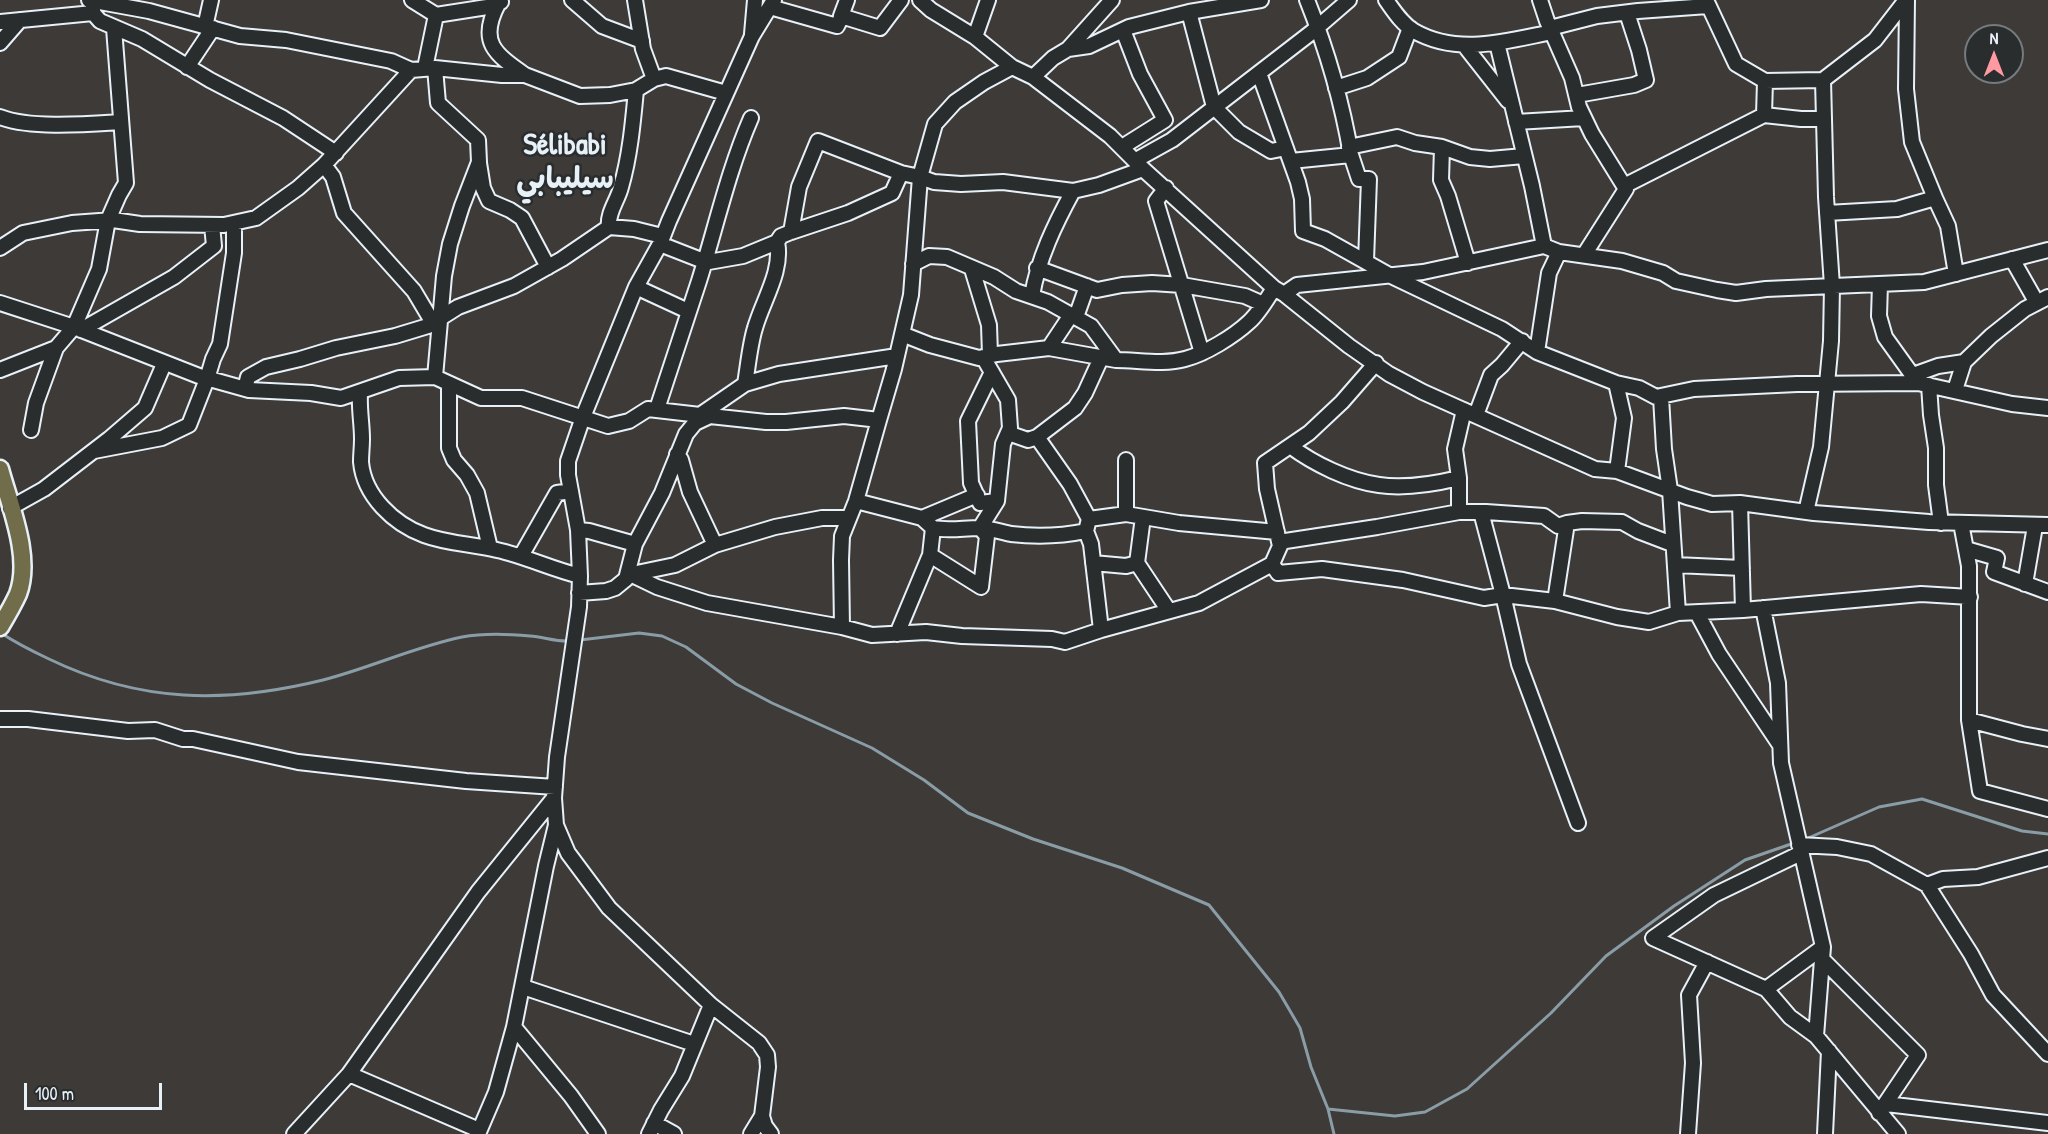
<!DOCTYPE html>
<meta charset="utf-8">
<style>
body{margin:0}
#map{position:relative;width:2048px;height:1134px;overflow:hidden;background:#3d3a38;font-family:"Patrick Hand",sans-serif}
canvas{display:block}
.north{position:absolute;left:1964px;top:24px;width:60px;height:60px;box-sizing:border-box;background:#2a2d2e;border:2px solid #767b7f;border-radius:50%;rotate:0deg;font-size:16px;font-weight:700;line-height:24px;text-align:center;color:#e8f1f8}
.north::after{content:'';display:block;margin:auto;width:21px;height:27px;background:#ff9aa2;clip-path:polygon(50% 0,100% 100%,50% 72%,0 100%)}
.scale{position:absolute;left:24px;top:1083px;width:138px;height:27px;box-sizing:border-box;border:3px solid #e8f1f8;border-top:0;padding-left:8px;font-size:18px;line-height:21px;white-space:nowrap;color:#e8f1f8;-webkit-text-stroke:4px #2a2d2e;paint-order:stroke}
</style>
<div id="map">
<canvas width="2048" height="1134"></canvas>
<div class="north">N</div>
<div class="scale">100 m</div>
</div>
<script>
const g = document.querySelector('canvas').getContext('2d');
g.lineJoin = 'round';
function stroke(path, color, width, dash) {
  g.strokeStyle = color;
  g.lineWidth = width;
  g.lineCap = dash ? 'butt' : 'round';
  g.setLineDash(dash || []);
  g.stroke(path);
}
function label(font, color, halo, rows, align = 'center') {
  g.font = font + ' "Patrick Hand","Playpen Sans Arabic",sans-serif';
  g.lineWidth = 5;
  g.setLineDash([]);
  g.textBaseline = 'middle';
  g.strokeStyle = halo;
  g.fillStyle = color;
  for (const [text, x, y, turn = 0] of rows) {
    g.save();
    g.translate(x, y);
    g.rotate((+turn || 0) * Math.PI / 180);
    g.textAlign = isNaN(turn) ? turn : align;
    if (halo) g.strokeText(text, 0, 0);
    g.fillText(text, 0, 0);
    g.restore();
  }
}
const stream = new Path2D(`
 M1,633C16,643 32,651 49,659C140,703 226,704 323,680C370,668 414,647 462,637C484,633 508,634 530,636C544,637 556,642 570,641
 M580,640L639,633L662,636L686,647L736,684L772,703L872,748L924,780L968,813L1033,839L1122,868L1209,905L1279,992L1300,1028L1311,1067L1328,1109L1334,1134
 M1806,839L1879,807L1922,799L2022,831L2048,834
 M1328,1109L1395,1116L1425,1112L1467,1089L1551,1013L1606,956L1674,906L1745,860L1794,843`);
const minor = new Path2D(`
 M89,0L149,11L240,36L286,40L391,61L411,70L435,68L502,75H525L580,96L610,95L636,90L654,79L666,76L726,93
 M412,0L436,15L425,68
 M572,0L602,26L642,41
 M635,0L643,49L654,79
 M847,0L841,16L880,28L901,0
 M920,0L931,10L975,37L1012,67L1033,77L1110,136L1143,169L1274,288L1284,294L1349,346L1389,374L1423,392L1595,469L1617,471L1687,497L1712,504L1740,503L1814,513L1929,522L2048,525
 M1386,0C1394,11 1402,24 1414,31C1458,56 1506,41 1552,32
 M1540,0L1547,21L1572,78L1579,107L1592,134L1626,189L1584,255
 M1907,0L1906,89L1912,142L1935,198
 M93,1V13L100,21L142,39L210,80L283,118L336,153
 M498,4C478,42 495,54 525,75
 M770,7L837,26L842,16
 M1189,12L1214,107L1239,132L1271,151L1286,148
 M436,15L487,7L501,2
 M0,22L93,13
 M205,27L211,0
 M1550,28L1597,16L1638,11L1708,6
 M752,34L755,0
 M975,37L988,0
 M0,43L20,20
 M1497,43L1532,186L1544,246
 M1464,45L1508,101
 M1068,49L1089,46L1129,27L1189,12L1261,0
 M187,67L213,28
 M435,68L438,103L478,140L479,162L462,206L450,244L444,276L435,377
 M1259,73L1298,182L1302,199L1303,231L1325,239L1391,276L1502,329L1537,352L1616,383L1639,388L1656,397L1694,389L1797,384L1918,383L2012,404L2048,408
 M1033,77L1053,58L1068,49L1112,0
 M1765,81L1823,80
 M1336,88L1367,78L1399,57L1410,28
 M1577,95L1634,85L1646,80L1639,50L1627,13
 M1764,115L1801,119H1823
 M0,117C30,129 89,124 121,122
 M1516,122L1584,118
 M1122,147L1165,120L1140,74L1123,30
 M1349,147L1397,137L1415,143L1442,147
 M1351,155L1359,179H1369L1366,261
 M1136,160L1172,140L1312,32L1349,0
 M1291,161L1351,155C1342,102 1327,50 1307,0
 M479,163L483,188L489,201L510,210L522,218L548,267
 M324,165L333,177L344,213L414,291L433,323
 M1624,186L1764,115L1765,81L1736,64L1706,0
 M1166,188L1156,201L1202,353
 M1827,213L1897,209L1935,198L1948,226L1956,274
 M609,227C607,213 618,200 621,187C630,156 633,122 636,90
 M791,232L799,187L818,141L901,173L920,177L934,182L961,184L1003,182L1073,191L1099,185L1143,169
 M660,244L701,260L703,263L743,256L777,242L781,236L791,232L848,213L892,193L901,173
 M0,248L23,233L72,223L113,220L140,224L224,225L256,218L298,188L324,165L411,70
 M2012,259L2037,303
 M1468,263L1448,196L1441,180L1442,147L1470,157L1490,159L1524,156
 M913,264L929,256L947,257L994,277L1016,291L1048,302L1091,326L1116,360C1138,360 1164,365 1185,359C1205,354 1234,336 1249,322C1259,313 1267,299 1274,288
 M1037,268L1097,290L1122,285L1152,283L1182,285L1245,296L1263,304
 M972,269L989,325L990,355
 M1880,284L1879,316L1885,337L1918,383
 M636,287L688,311
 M1284,294L1297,285L1423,272L1544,246L1559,252L1622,261L1663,273L1676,281L1717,290L1736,293L1766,289L1924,282L2048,250
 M1032,296C1038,259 1055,224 1073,191
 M0,303L74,327L199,376L249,390L311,393L341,398L399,378L435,377L481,398H522L608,426L629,421L648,409L700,415L745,384L779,374L897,356
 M1076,317L1087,286
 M81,330L174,277L214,246L212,225
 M902,334L930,345L979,358L997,354L1049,348L1116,360
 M1049,348L1071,315
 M1537,352L1549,273L1559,252
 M0,370L56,348L74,327L99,269L108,220L119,195L126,183L114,28
 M992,372L968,421L971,483L980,503L997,501
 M1913,375L1938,366L1964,362
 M1616,383L1624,418L1617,471
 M449,384V448L454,460L467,475L477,493L490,548
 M745,384C748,366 750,344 755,328C763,300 783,271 777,242
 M1929,385L1931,415L1936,448V485L1941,523
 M245,389L248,377L266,367L300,359L336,348L395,336L428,326L458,307L514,286L562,259L609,227L634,229L662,236
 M1955,390L1964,362L1991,336L2025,309L2048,297
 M360,393C359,410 362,423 362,439C362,447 361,454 361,462C364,496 394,524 424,535C448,544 473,544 497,550C525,556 551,569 580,576
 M657,409C671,366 685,324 699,281C716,227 728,171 751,118
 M1476,415L1491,375L1502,365L1522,341
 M31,430L36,403L56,348
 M1008,433L1028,440L1037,437
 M1290,446C1314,464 1349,481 1379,485C1405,489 1434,484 1459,478
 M94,451L162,438L189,425L207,379L213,359L220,344L234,253V223
 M677,454L681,460L690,492L715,545
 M1126,460V514
 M856,501L922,518L933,528L930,555L897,634
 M10,508L44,489L109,439L145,408L164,364
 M1459,512H1486L1544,516L1558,526L1567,523L1582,521L1622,522L1638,531L1672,544
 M1481,512L1503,595L1555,601L1617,617L1649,622L1678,613L1670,490L1664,449L1661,397
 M1806,512L1821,447L1831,341L1832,286L1826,197L1823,80L1875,40L1906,0
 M1143,517L1137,563L1169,611
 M922,518L977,495
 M1089,519L1070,484L1037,437L1075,408L1085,393L1101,358
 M1961,523L1969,566V720L1980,791L2048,809
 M933,528C949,531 963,528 979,528C990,528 1001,532 1011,534C1036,537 1062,536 1086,531L1089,519L1126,514L1179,523L1277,532
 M578,530L589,531L635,544
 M1086,531L1091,544L1101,630
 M1279,542L1377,527L1459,512V478L1455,449L1464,410
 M1966,549L1997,558L1994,572L2048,592
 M930,555L981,587L987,536L980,528L997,501L1003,444L1010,428L1008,400L983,357
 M521,556L557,493L571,491
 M1093,563L1126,566L1137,563
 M1272,564L1278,573L1322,569L1403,580L1484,598L1503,595L1519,664L1578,823
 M1675,565L1742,568
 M628,573L657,587L707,603L842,627L872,635L926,632L962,636L1052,639L1065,642L1101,630L1199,603L1272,564L1280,546L1267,489L1265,463L1309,433L1342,402L1376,363
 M632,574L675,565L715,545L775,527L822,518H849
 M2025,584L2035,526
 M579,593L606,591L615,588L626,579L635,544L662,493L686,434L695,423L710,416L766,422H786L844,416L879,420
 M1555,601L1567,523
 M1763,608L1778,683L1781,763L1823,947L1816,1036L1898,1134
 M1743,610L1921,594L1970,597
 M1678,613L1743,610L1740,503
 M1697,613L1719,654L1780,745
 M842,627L841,560L842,536L856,501L879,420L894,369L911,295L920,177L935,124L955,102L984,82L1012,67
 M0,719H28L128,731L155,730L183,739H193L298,762L466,781L555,787
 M1969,720L2022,734L2048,739
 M556,825L568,853L609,908L711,1005L759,1043L767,1055L768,1067L762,1116L765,1126L771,1134
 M1799,845L1837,847L1871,854L1927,885L1971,954L1993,995L2048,1054
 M1801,853L1714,895L1653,938L1766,989L1823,947
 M1927,885L1943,879L1978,877L2048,858
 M1822,959L1918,1055L1879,1113
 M523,987L694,1044
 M1766,989L1790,1017L1816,1036
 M514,1027L571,1096L598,1134
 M349,1074L479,1130
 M1886,1104L2048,1123
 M654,1123L674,1134
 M294,1134L349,1074L478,892L554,798
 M478,1134L496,1092L514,1027L546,866L556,825L554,798L557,757L579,607L580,576L578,530L568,475V461L583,417L636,287L660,244L669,221L752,36L774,0
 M649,1134L661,1110L682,1076L711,1005
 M751,1134L762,1116
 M1688,1134L1693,1063L1689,995L1707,962
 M1825,1134L1829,1051`);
const major = new Path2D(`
 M0,469C10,506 32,557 18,594C13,605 6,617 0,627`);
const townNames = [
 ["Sélibabi",565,146],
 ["سيليبابي",565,180]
];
stroke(stream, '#8a9da6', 3);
stroke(minor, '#e8f1f8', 18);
stroke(major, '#e8f1f8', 21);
stroke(minor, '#2a2d2e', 14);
stroke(major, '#716d4b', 16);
label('bold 30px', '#e8f1f8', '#2a2d2e', townNames);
</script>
